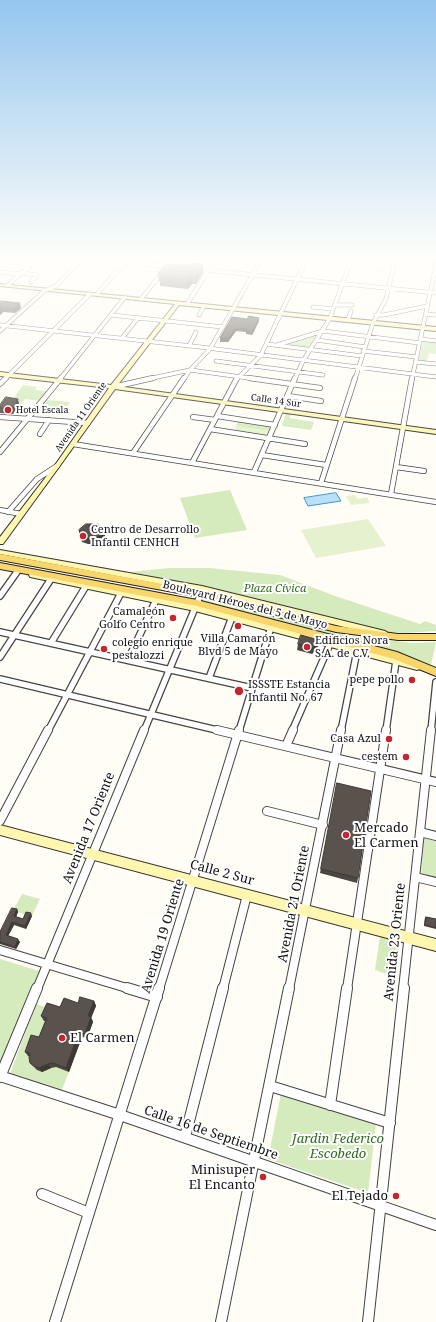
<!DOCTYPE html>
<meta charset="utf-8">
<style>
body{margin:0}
canvas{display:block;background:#fffdf5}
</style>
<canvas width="436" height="1322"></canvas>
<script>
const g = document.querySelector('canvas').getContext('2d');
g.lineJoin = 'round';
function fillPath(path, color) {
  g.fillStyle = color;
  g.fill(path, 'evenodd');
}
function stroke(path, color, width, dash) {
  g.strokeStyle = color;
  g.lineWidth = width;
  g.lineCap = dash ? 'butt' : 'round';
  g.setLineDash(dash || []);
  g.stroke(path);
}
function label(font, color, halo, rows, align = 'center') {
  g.font = font + ' "Noto Serif",serif';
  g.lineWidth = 4;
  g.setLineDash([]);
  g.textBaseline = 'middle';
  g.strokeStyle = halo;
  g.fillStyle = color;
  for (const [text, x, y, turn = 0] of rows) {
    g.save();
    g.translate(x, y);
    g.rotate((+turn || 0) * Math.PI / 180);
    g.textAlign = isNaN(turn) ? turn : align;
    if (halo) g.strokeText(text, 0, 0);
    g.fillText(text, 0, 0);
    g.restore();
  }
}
const green = new Path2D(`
 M318,333L309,348L280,345Z
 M424,341L436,342V354L429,353L427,361L419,360L423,342Z
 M23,385L37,387L35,390L48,391L40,401L25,399L22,404L10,403Z
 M46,400L70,402L66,409L42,406Z
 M286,413L291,414L289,418L314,422L311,430L282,426Z
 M238,421L272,426L270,431L236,426Z
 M230,490L247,530L195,538L180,498Z
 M169,568H209L280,575L335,596L420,624L425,621L436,625V631L403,633L388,632L217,589L130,572Z
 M202,599L340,634L412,643L436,642L431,665L366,645L200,602Z
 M424,837L436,839V879L421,876Z
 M22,894L40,899L32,916L13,911Z
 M380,936L394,940L398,949L395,977L375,970Z
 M0,959L39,971L0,1063Z
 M36,1004L50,1008L44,1020L49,1022L33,1058L34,1067C44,1076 45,1066 56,1067C60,1068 65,1070 69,1072L61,1092L10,1074Z
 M281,1093L376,1123L368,1193L268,1159Z`);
const pitch = new Path2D(`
 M236,426L270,431L268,436L233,431Z
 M355,495L358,499L367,497L370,503L351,505L346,496Z
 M368,519L386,546L316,558L301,530Z`);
const water = new Path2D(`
 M336,493L341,501L308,506L304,498Z`);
const streetFar4 = new Path2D(`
 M103,260L172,267
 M0,261L32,264
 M195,269L436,293
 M379,269L382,260
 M0,272L20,274
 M21,273L37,275L31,282
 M8,285L36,260
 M97,294L125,262
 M141,299L172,260
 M187,304L215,260
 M335,305H352
 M313,307L333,309
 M426,314L436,315
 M111,315L223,327
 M199,315L204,306
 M376,315H384L427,306
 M348,320L351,311
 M0,325L200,347L436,377
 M0,331L44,291L56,286L81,260
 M122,338L138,318
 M421,339L436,341
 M317,340L365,347
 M266,344L362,356
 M277,345L323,331L420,343
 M189,346L196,332
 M363,351L417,357
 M216,361L323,375
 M416,362L436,364
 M5,379L90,294
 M60,379L125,297
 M148,379L190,370L256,379
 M184,379L190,370L210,349L261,260
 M237,379L261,355L306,260
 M295,379L303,361L330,318L351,260
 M355,379L373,323L386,299L395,260
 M412,379L436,265`);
const streetFar3 = new Path2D(`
 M249,378L320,388
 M0,384L6,378
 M113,387L153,378
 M288,396L321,401
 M217,416L275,425
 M0,417L88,423
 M193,417L215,420
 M210,429L305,444
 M40,434L49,420
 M73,444L436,502
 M0,452L61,378
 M133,453L184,378
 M262,455L326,465
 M192,463L237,378
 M396,467L424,471
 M254,472L295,378
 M321,483L355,378
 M391,494L412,378
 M0,510L21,514
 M8,512L37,479L57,466`);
const streetFar2 = new Path2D(`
 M0,596L17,572
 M0,632L252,688
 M51,643L86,586
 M0,657L51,579
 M128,660L156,600
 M209,678L232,617
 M0,679L221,731
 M48,731L121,593
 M144,731L202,591
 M239,731L271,627
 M292,731L330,644
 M341,731L357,651
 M386,731L396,661
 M431,731L436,682`);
const streetFar1 = new Path2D(`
 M217,730L436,782
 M286,746L293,730
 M267,811L323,825
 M0,821L48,730
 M420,832L436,836
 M415,877L436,882
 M0,950L130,989
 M37,989L144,730
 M159,989L239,730
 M223,989L247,895
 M289,989L341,730
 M347,989L386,730
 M403,989L431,730`);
const street = new Path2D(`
 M127,988L157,997
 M0,1076L120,1115L436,1225
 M0,1077L37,988
 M270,1086L390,1123
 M330,1105L347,988
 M185,1137L223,988
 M42,1194L89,1213
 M55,1322L159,988
 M221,1322L289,988
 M368,1322L404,988`);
const secondary = new Path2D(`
 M425,260H436V262Z
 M0,284L436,327V331L179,305L117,386L436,430V434L115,389L59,467L3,544H0V537L55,465L109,388L0,376V372L111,385L175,304L0,286Z
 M0,550L202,586L385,631L389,634L385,637L202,592L0,554Z
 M33,572L195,605L417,664L420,665L422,667L420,669L417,670L195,611L30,577L29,575L30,573Z
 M0,825L436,939V951L0,835Z`);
const primary = new Path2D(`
 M0,554L200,591L336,626L398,634H436V640H398L336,632L200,597L0,560Z
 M0,563L197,600L397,652L436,668V676L394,659L197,606L0,569Z`);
const wall = new Path2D(`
 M158,273H203L196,284H192L188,289L160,286V282H159Z
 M0,302L21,308L15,313L3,312L0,315Z
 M232,317L259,321L252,335L246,334V332L236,331L228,342H220V338Z
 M19,404L13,414L0,413V405Z
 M79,530L105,535L103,540L96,544H88L82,542Z
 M298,644L319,645L312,654L297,650Z
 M337,783L358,878L357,883L320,873Z
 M17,909L18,912L16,917L23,919L32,916L26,929L14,925L8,936L20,942L16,949L0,944V932Z
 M426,917L436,919V929L424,926L425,918Z
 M94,1001L96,1006L91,1017L93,1022L87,1038L82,1037L69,1072L56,1067L51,1068L42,1072L37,1070L30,1063L29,1056H28L25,1052L39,1037L45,1021H44L41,1016L60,1007Z`);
const shadedWall = new Path2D(`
 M203,264V273L196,284V275Z
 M191,275L192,284L188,289L187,280Z
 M20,303L21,308L15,313L14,309Z
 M2,307L3,312L0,315V309Z
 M259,318V321L252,335V332Z
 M236,328V331L228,342V339Z
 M18,399L19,404L13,414L12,409Z
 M104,530L105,535L103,540L96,544V538Z
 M319,640V645L312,654L313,648Z
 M17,909L18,912L15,919L14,916Z
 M31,913L32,916L26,929L25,926Z
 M12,922L14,925L7,938L6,935Z
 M18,939L20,942L16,949L15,947Z
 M94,1001L96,1006L90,1021L88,1016Z
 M91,1017L93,1022L87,1038L85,1034Z
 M79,1032L82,1037L69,1072L66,1068Z
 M48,1064L51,1068L42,1072L39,1068Z`);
const building = new Path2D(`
 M191,263L203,264L196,275H191L187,280L159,277L161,274L158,273L166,264L180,265H189Z
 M1,301L20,303L14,309L2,307L0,309V302Z
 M249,316L259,318L252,332L246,331L247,329L236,328L228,339L220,338L232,317L247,319Z
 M6,397L18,399L12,409L0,408V405Z
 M86,524H98L104,530L102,535L96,538L87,539L81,536L79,530Z
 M301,635L319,640L313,648L298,644Z
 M337,783L371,791L358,878L321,869Z
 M12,908L17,909L14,916L23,919L26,912L31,913L25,926L12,922L6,935L18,939L15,947L0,942V932Z
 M426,917L436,919V928L425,925Z
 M80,997L94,1001L88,1016L91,1017L85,1034L79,1032L66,1068L53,1063L48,1064L39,1068L34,1066L30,1063L29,1057L30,1053L25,1052L31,1035L39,1037L47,1018L41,1016L47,1003L60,1007L64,998L78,1003Z`);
const markers = [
 [8,410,4,"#c4262e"],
 [83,536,4,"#c4262e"],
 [173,618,4,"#c4262e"],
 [238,626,4,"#c4262e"],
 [307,647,4,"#c4262e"],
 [104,649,4,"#c4262e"],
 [412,680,4,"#c4262e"],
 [239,691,5,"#c4262e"],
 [389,739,4,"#c4262e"],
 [406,757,4,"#c4262e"],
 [346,835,4,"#c4262e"],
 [62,1038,4,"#c4262e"],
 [263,1177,4,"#c4262e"],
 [396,1196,4,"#c4262e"]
];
const farStreetnames = [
 ["Calle 14 Sur",276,401,8],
 ["Avenida 11 Oriente",81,417,-55]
];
const farPoinames = [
 ["Hotel Escala",16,410]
];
const poiNames = [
 ["Centro de Desarrollo",91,530],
 ["Infantil CENHCH",91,543],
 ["Camaleón",165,612,"right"],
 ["Golfo Centro",165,625,"right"],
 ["Villa Camarón",238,639,"center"],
 ["Blvd 5 de Mayo",238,652,"center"],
 ["Edificios Nora",315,641],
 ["S.A. de C.V.",315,654],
 ["colegio enrique",112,643],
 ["pestalozzi",112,656],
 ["pepe pollo",404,680,"right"],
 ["ISSSTE Estancia",248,685],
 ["Infantil No. 67",248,698],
 ["Casa Azul",381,739,"right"],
 ["cestem",398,757,"right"]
];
const parkNames = [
 ["Plaza Cívica",275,589]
];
const streetNames = [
 ["Boulevard Héroes del 5 de Mayo",245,605,14]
];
const nearStreetnames = [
 ["Avenida 17 Oriente",89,828,-68],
 ["Calle 2 Sur",222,873,15],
 ["Avenida 21 Oriente",294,904,-79],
 ["Avenida 19 Oriente",163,936,-73],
 ["Avenida 23 Oriente",395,942,-84],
 ["Calle 16 de Septiembre",211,1133,19]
];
const nearPoinames = [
 ["Mercado",354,828],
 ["El Carmen",354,843],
 ["El Carmen",70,1038],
 ["Minisuper",255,1170,"right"],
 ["El Encanto",255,1185,"right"],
 ["El Tejado",388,1196,"right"]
];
const nearParknames = [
 ["Jardin Federico",338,1139],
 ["Escobedo",338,1154]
];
fillPath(green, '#d5ebbd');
fillPath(pitch, '#e6f2cf');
fillPath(water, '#b9e0f7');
stroke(water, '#3f96cf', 1);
stroke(streetFar4, '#444', 4.5);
stroke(streetFar3, '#444', 6);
stroke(streetFar2, '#444', 8);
stroke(streetFar1, '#444', 10);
stroke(street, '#444', 12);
stroke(secondary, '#333', 2);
stroke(primary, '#222', 2);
stroke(streetFar4, '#fff', 3.5);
stroke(streetFar3, '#fff', 4.5);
stroke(streetFar2, '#fff', 5.5);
stroke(streetFar1, '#fff', 8);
stroke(street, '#fff', 10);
fillPath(secondary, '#fff6b0');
fillPath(primary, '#f9d66b');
fillPath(wall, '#4d4742');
fillPath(shadedWall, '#3f3936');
fillPath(building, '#5a524d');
stroke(building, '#3f3936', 1);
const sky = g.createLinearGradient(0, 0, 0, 446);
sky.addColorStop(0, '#95c6ee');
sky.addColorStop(0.58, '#fffefa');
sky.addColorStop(1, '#fffefa00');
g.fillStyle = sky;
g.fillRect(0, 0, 436, 446);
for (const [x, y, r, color] of markers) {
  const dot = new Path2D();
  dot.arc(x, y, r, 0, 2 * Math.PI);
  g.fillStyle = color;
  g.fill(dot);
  stroke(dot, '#fff', 1.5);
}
label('9px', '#111', '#fff', farStreetnames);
label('9px', '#111', '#fff', farPoinames, 'left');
label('11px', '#111', '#fff', poiNames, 'left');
label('italic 11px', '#2f6b1f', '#fff', parkNames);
label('11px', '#111', '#fff', streetNames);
label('13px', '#111', '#fff', nearStreetnames);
label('13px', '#111', '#fff', nearPoinames, 'left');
label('italic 13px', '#2f6b1f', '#fff', nearParknames);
</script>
